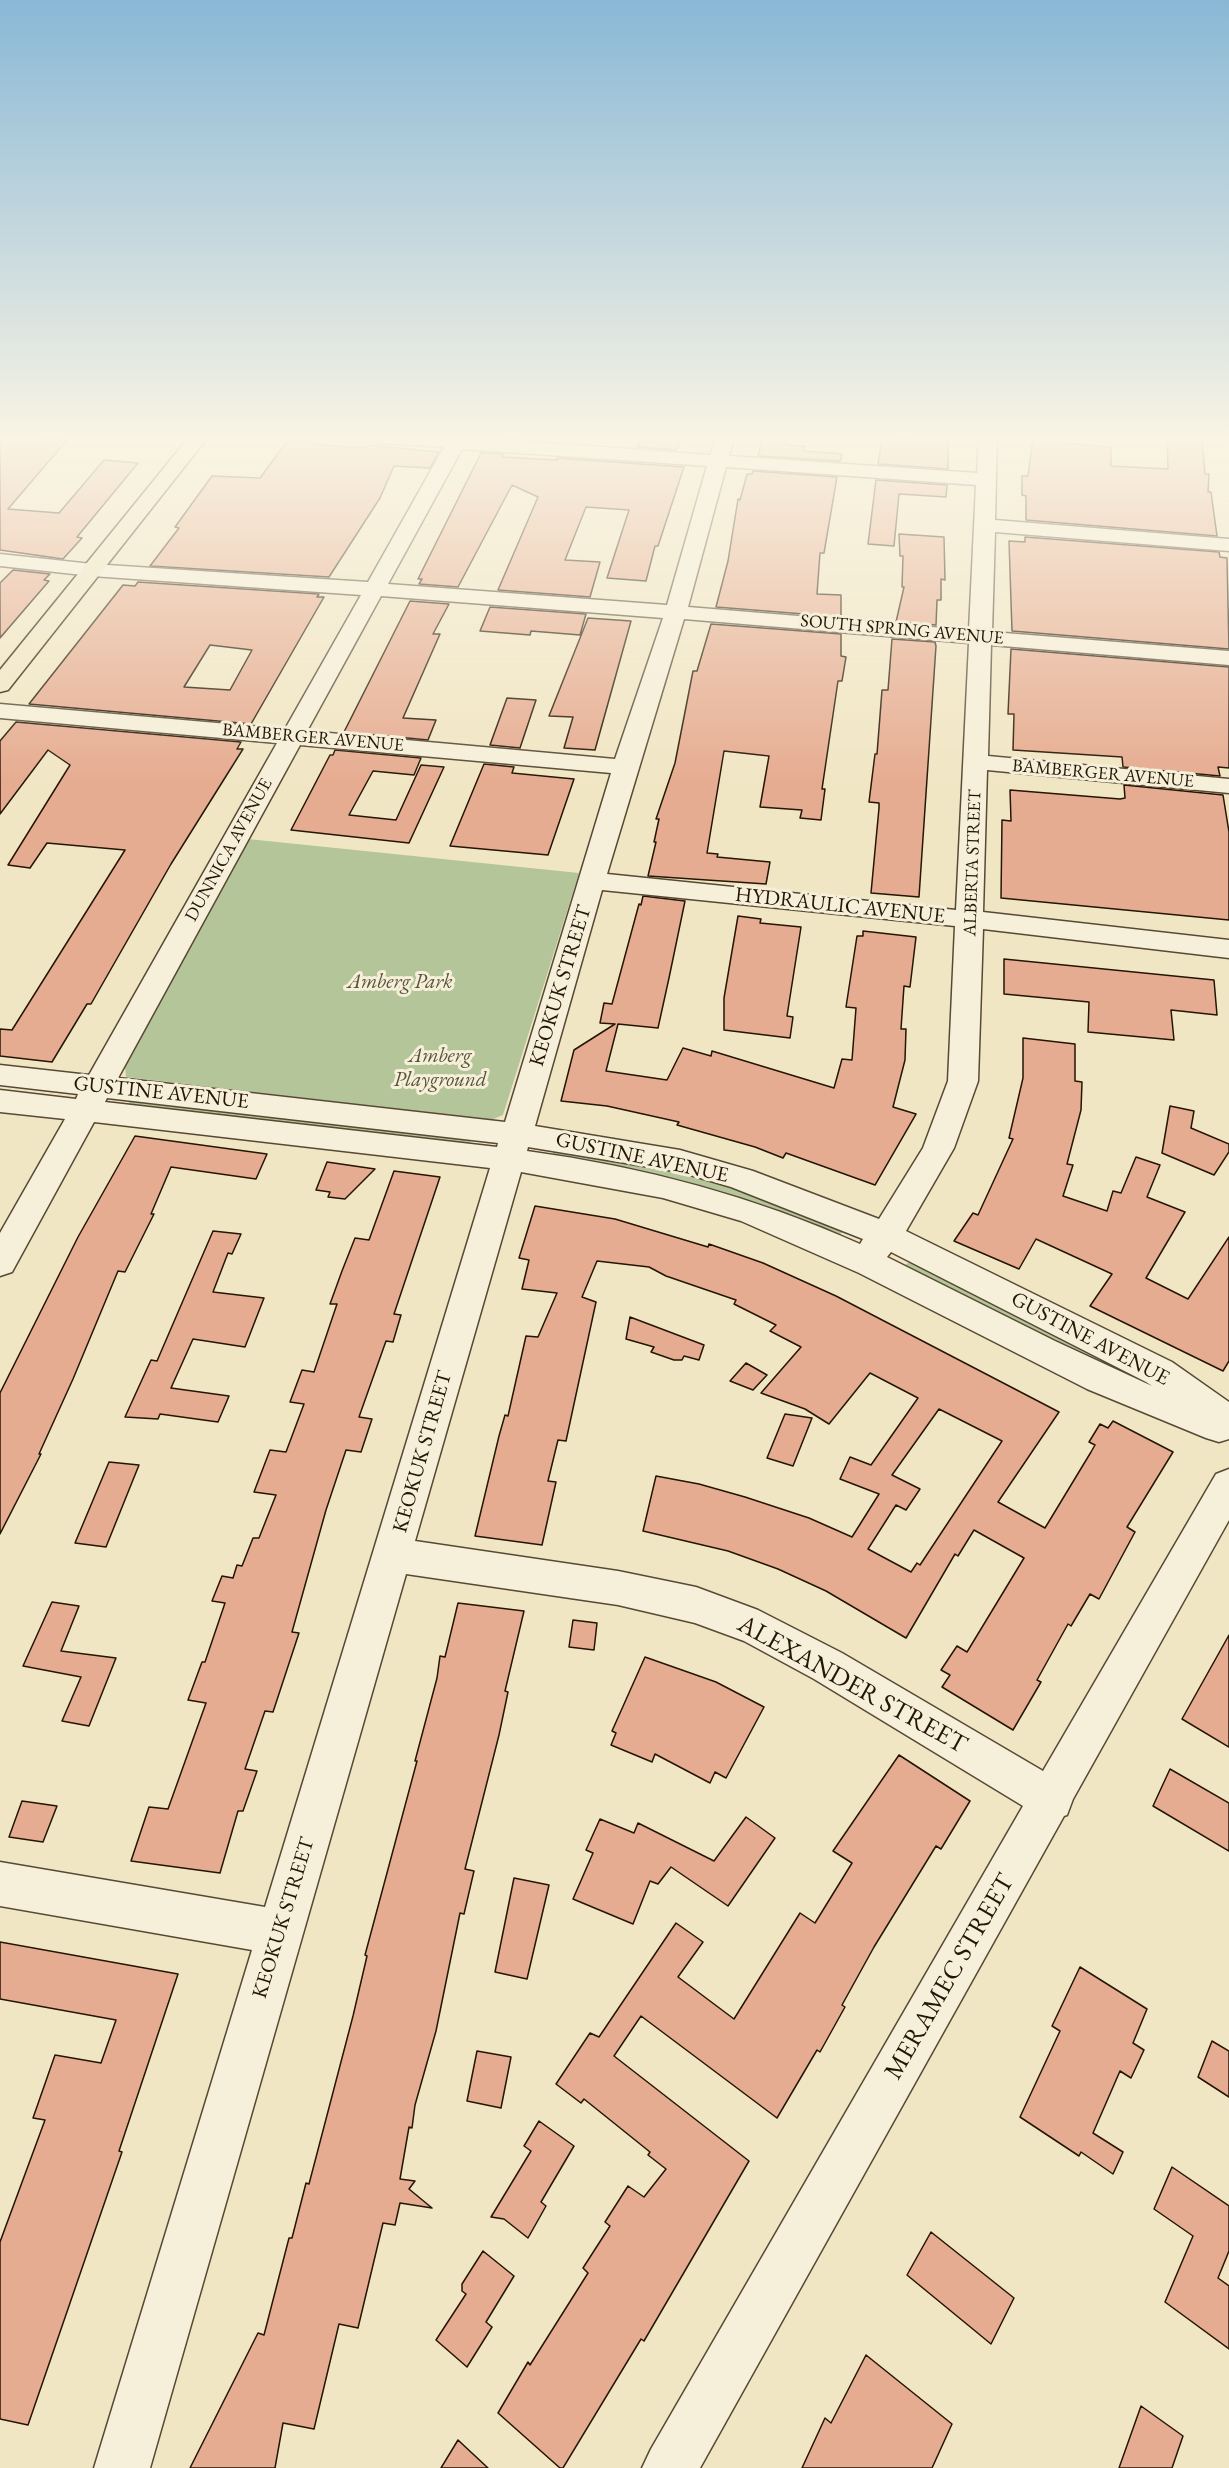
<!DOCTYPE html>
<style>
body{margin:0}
canvas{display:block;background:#f1e6c4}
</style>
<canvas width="1229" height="2468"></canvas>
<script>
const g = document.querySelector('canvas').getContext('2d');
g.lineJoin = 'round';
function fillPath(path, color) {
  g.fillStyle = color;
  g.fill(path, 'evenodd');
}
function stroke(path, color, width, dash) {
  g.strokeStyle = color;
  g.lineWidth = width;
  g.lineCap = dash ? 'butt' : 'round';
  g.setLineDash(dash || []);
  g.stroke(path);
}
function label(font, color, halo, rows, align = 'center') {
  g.font = font + ' "EB Garamond",serif';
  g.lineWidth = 6;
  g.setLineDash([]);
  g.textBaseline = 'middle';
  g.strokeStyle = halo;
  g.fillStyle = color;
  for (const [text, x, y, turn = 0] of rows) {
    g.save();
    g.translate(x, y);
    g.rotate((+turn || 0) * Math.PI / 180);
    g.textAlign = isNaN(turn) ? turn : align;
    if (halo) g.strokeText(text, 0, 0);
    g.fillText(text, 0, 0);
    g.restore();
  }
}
const green = new Path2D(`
 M248,839L579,873L503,1115L491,1120L126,1077L125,1067Z
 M132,1097L472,1137L469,1146L127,1106Z
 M560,1149H574L712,1179L843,1231L840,1235H833L553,1155V1151Z
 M911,1261L1149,1380L1142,1391L902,1267Z`);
const building = new Path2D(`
 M0,437L67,440L8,509L59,513L104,460L138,463L77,537L82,538L63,559L0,550Z
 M643,437H682L676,450L637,447Z
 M763,437H788L786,445L805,446L804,451L842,454L840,461L758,456Z
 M916,437H948V469L878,464L882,438L916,440Z
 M1033,437H1067L1066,443L1111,447V466L1168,469L1167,437L1202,439L1205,474H1209L1208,492H1211L1217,536L1026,520V496L1022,495V476H1028Z
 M288,440L314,442L312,444L366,448L368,445L439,452L430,468L394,466L380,498L329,577L150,566L179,528L175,527L212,476L260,478Z
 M481,453L504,454L502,457L557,460V458L684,467L658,546H655L646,581L607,578L629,510L586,507L565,560L600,562L590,597L498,590L538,497L512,485L458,587L419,584L422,579H418Z
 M753,471L837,477L824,553H820L817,594L841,595V617L716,607L728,561L738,499L740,500L747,474H752Z
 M876,480L947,485L946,497L899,494L894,546L868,544Z
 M899,534L944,537L945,580L941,579V600H937L936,625L896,622L904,587H902L903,556H900Z
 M1025,537L1219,552L1220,557L1227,558L1229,649L1012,631L1009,541L1025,542Z
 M13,570L50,574L44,580L49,581L0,638V583Z
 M138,582L319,594L317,597H324L251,724L29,704L123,585L135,586ZM210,645L252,650L230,690L184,687Z
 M410,601L449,604L433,634H440L403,718L436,720L428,740L344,732Z
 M490,607L586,614L580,635L531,631L530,635L480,631Z
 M588,618L631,621L595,750L564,748L573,717L549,716Z
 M711,624L841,634V656L846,657L842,681H838L822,789H825L821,820L800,818L802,810L760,807L769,756L724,751L707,853L718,854L717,857L770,862L766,884L648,876L656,842H654L659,819H656L675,763L693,671H697Z
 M892,639L935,642L936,646L919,897L871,893L879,808V803L869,802L875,754H877L882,690H888Z
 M1011,649L1229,667V768L1218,767L1220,776L1123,767L1122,757L1013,750L1014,714H1008Z
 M507,698L536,700L520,748L490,745Z
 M16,722L241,742L237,749H243L171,864L91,1004H87L52,1062L0,1056V1029L12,1030L125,850L47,843L30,868L8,865L70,765L48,750L0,814V741Z
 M335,750L421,758L414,775L373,771L349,815L396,820L421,765L444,767L409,843L291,830L330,755H333Z
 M484,764L514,767L512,773L574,779L548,855L450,846Z
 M1124,785L1223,795L1229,832V920L1001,898L1002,820L1011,821L1010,790L1120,799L1125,798Z
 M643,896L685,901L669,978L658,1028L618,1024L606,1071L667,1080L683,1048L711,1056L712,1051L834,1088L842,1059L852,1060L856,1008L846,1007L857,936H863V931L916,937L910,987L904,986L901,1029H906L905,1060L893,1107L916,1114L875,1185L786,1153L783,1158L755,1147L677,1125L679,1122L607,1106L561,1101L574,1050L615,1024L600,1023L604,1003L612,1004L639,904L641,905Z
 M738,916L761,919L760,923L801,927L787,1016L793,1017L790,1038L724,1030V998Z
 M1004,959L1214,980L1217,1015L1171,1010L1174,1040L1088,1032L1089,1002L1004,994Z
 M1023,1038L1075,1044V1081L1082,1082L1081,1110L1067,1164L1073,1165L1063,1196L1107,1211L1113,1191L1121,1193L1136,1157L1160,1165L1147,1197L1185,1212L1146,1278L1188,1299L1229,1237V1361L1223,1371L1090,1306L1112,1274L1036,1239L1019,1269L954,1241L973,1213L978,1215L1013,1139L1009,1138L1023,1078Z
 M1170,1106L1194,1111L1191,1128L1229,1144V1152L1214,1175L1162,1153Z
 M135,1136L267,1154L256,1179L171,1167L151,1214H154L125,1272L118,1271L73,1379L39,1454H41L0,1534V1393L78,1237Z
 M327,1162L375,1169L345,1199L328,1197L330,1192L316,1190Z
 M394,1171L440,1177L394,1314L401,1315L393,1342L386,1341L359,1417L372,1419L361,1452L346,1450L326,1510L292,1632L299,1633L273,1712L265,1711L245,1769L257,1771L243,1811H238L220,1873L131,1861L149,1807L168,1809L206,1703L188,1700L202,1662H205L225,1603L212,1601L222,1576L233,1578L237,1565L242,1566L253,1538H259L276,1495L254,1492L270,1450L286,1452L304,1404L290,1402L302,1370L314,1372L337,1304H330L342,1271L355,1238L369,1240Z
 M535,1206L615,1219L708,1247L709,1244L763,1263L836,1296L1059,1412L998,1502L1045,1528L1091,1452L1095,1445L1089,1442L1100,1424L1108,1428L1113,1421L1173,1452L1127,1527L1135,1532L1099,1599L1090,1594L1071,1626L1068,1624L1037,1680L1041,1682L1013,1730L942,1687L950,1675L941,1670L957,1646L967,1652L1024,1558L974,1530L958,1556L955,1554L906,1638L826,1591L778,1569L728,1551L643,1531L656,1476L699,1484L745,1497L809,1518L852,1537L879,1494L840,1479L850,1457L871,1465L918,1398L870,1373L829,1424L805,1409L761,1393L801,1347L770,1331L776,1325L734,1304L736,1300L666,1276L649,1267L597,1261L582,1297L596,1302L566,1441L558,1440L548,1481L556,1482L542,1545L475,1536L499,1436L505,1415L508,1416L526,1336L538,1337L557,1293L522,1289L529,1260L519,1258ZM939,1409L1002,1441L920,1565L917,1563L911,1572L868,1549L896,1505L906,1510L920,1489L892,1475Z
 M213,1231L241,1234L232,1254L228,1253L213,1292L264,1298L245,1347L193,1339L171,1388L229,1396L218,1422L160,1414L158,1419L125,1417L151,1360L157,1361Z
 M630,1317L704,1345L699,1360L684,1356L682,1360H674L651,1352L654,1347L626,1339Z
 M746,1363L767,1375L753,1390L730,1381Z
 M785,1414L812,1418L793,1466L767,1458Z
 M109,1462L139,1465L106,1547L75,1543Z
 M52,1602L79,1606L61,1651L116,1658L89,1726L62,1721L81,1677L23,1666Z
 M458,1603L524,1611L505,1691L508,1692L499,1735L465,1869L474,1871L464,1914L460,1913L436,2031L415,2105L412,2128L409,2127L400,2179L415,2181L409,2189L432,2208L400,2203L395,2225L383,2223L358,2328L339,2324L314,2429L283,2423L275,2468H190L258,2333L264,2335L289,2238H292L306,2183L309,2184L353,2016L367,1956L365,1955L417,1761H415L437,1678L440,1656L445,1657Z
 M573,1620L597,1623L594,1650L569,1647Z
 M1229,1635V1747L1182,1719Z
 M645,1657L716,1682L764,1707L726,1778L715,1772L710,1783L655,1754L652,1762L611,1745L616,1733L612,1731Z
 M899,1755L970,1801L941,1849L936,1846L874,1947L842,2005L845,2007L820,2052L817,2050L777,2118L641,2016L614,2056L749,2161L644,2341L641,2339L563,2468H560L498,2413L528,2362L530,2365L588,2273L583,2268L610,2226L605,2222L628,2186L644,2197L666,2169L648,2155L650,2152L584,2099L581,2103L556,2084L590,2033L599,2037L676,1923L703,1942L678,1977L734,2019L800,1913L815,1923L852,1863L833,1851Z
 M1170,1769L1229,1803V1851L1153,1806Z
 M22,1801L57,1806L43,1842L9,1837Z
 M746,1817L775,1838L728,1906L671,1867L658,1884L650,1881L633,1924L573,1899L593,1853L586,1850L600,1819L634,1833L638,1823L714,1861Z
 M514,1878L549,1885L527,1979L495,1972Z
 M0,1942L178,1974L119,2151L122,2152L28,2425L0,2419V2242L45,2120L33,2118L55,2055L101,2063L116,2020L0,1999Z
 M1080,1967L1147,2009L1133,2043L1144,2050L1131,2078L1120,2071L1093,2133L1123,2152L1113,2174L1081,2152L1079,2156L1020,2117L1060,2031L1052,2026Z
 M1212,2041L1229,2051V2097L1198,2077Z
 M477,2051L511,2057L501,2108L467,2101Z
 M539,2121L574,2146L541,2202L546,2206L528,2238L504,2219L491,2217L531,2151L524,2146Z
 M1172,2167L1229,2206V2251L1218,2278L1229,2286V2349L1165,2302L1193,2236L1154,2209Z
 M931,2232L1014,2298L991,2344L907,2275Z
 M483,2251L514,2276L486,2322L492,2327L467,2367L436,2340L466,2294L462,2291V2284Z
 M866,2355L952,2424L932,2468H802L825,2418L831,2423Z
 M1141,2406L1183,2436L1172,2468H1119Z
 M458,2440L488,2468H441Z`);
const minor = new Path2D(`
 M369,437H468L710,455L716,437H734L729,456L977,473L979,437H997L995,520L1229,539V551L995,532L992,632L1229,651V665L991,645L988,756L1229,779V793L987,770L983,912L1229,940V958L983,929L978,1081L954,1148L906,1231L1172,1362L1229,1402V1439L1219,1442L1206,1438L1087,1389L859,1273L741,1221L663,1198L521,1172L415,1541L618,1571L696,1587L758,1610L842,1653L1043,1771L1216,1474L1229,1469V1520L1073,1799L1067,1815L1064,1816L700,2468H642L651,2449L1023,1806L814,1679L744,1641L695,1623L618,1605L406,1574L150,2468H94L252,1950L0,1906V1862L265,1907L490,1168L94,1122L12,1272L0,1276V1233L65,1119L0,1112V1090L76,1099L78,1094L0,1085V1065L89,1075L277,743L0,718V704L285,729L361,595L92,576L0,566V554L92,564L368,582L444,447L378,443L371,441ZM462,449L707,466L667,605L388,584ZM726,467L976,485L969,630L688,607ZM381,596L663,618L615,759L307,731ZM684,619L969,643L956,910L607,874ZM300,745L611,773L505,1122L118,1078ZM602,890L955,926L948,1081L923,1148L879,1219L753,1171L680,1150L535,1126ZM107,1098L498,1143L497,1147L105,1102ZM528,1147L680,1172L731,1187L863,1239L860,1244C753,1196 644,1167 527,1151ZM891,1252L1146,1382L1152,1386L1055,1341L887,1257Z`);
const major = new Path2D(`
 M189,437H208L8,690L0,692V670Z`);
const farStreetnames = [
 ["SOUTH SPRING AVENUE",902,630,5],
 ["BAMBERGER AVENUE",313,738,5],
 ["BAMBERGER AVENUE",1103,774,5],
 ["DUNNICA AVENUE",229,850,-61],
 ["ALBERTA STREET",973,863,-88]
];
const streetNames = [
 ["HYDRAULIC AVENUE",840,906,6],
 ["KEOKUK STREET",561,986,-73],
 ["GUSTINE AVENUE",161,1093,6],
 ["GUSTINE AVENUE",642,1158,12],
 ["GUSTINE AVENUE",1090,1339,28],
 ["KEOKUK STREET",423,1452,-74],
 ["KEOKUK STREET",284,1918,-73]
];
const parkNames = [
 ["Amberg Park",400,982],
 ["Amberg",440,1056],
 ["Playground",440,1080]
];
const nearStreetnames = [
 ["ALEXANDER STREET",852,1685,29],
 ["MERAMEC STREET",950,1977,-60]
];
fillPath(green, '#b4c699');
fillPath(building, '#e6ac91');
stroke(building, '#241504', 1.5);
stroke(minor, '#574934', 3);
stroke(major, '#241504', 3);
fillPath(minor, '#f6efd9');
fillPath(major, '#f1e6c4');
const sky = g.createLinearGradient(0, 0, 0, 782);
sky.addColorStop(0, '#89b8d6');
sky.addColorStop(0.56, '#f9f4e4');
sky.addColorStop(1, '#f9f4e400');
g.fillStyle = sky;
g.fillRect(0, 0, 1229, 782);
label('18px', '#241504', '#f6efd9', farStreetnames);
label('21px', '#241504', '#f6efd9', streetNames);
label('italic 21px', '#565338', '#f6efd9', parkNames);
label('26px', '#241504', '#f6efd9', nearStreetnames);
</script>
